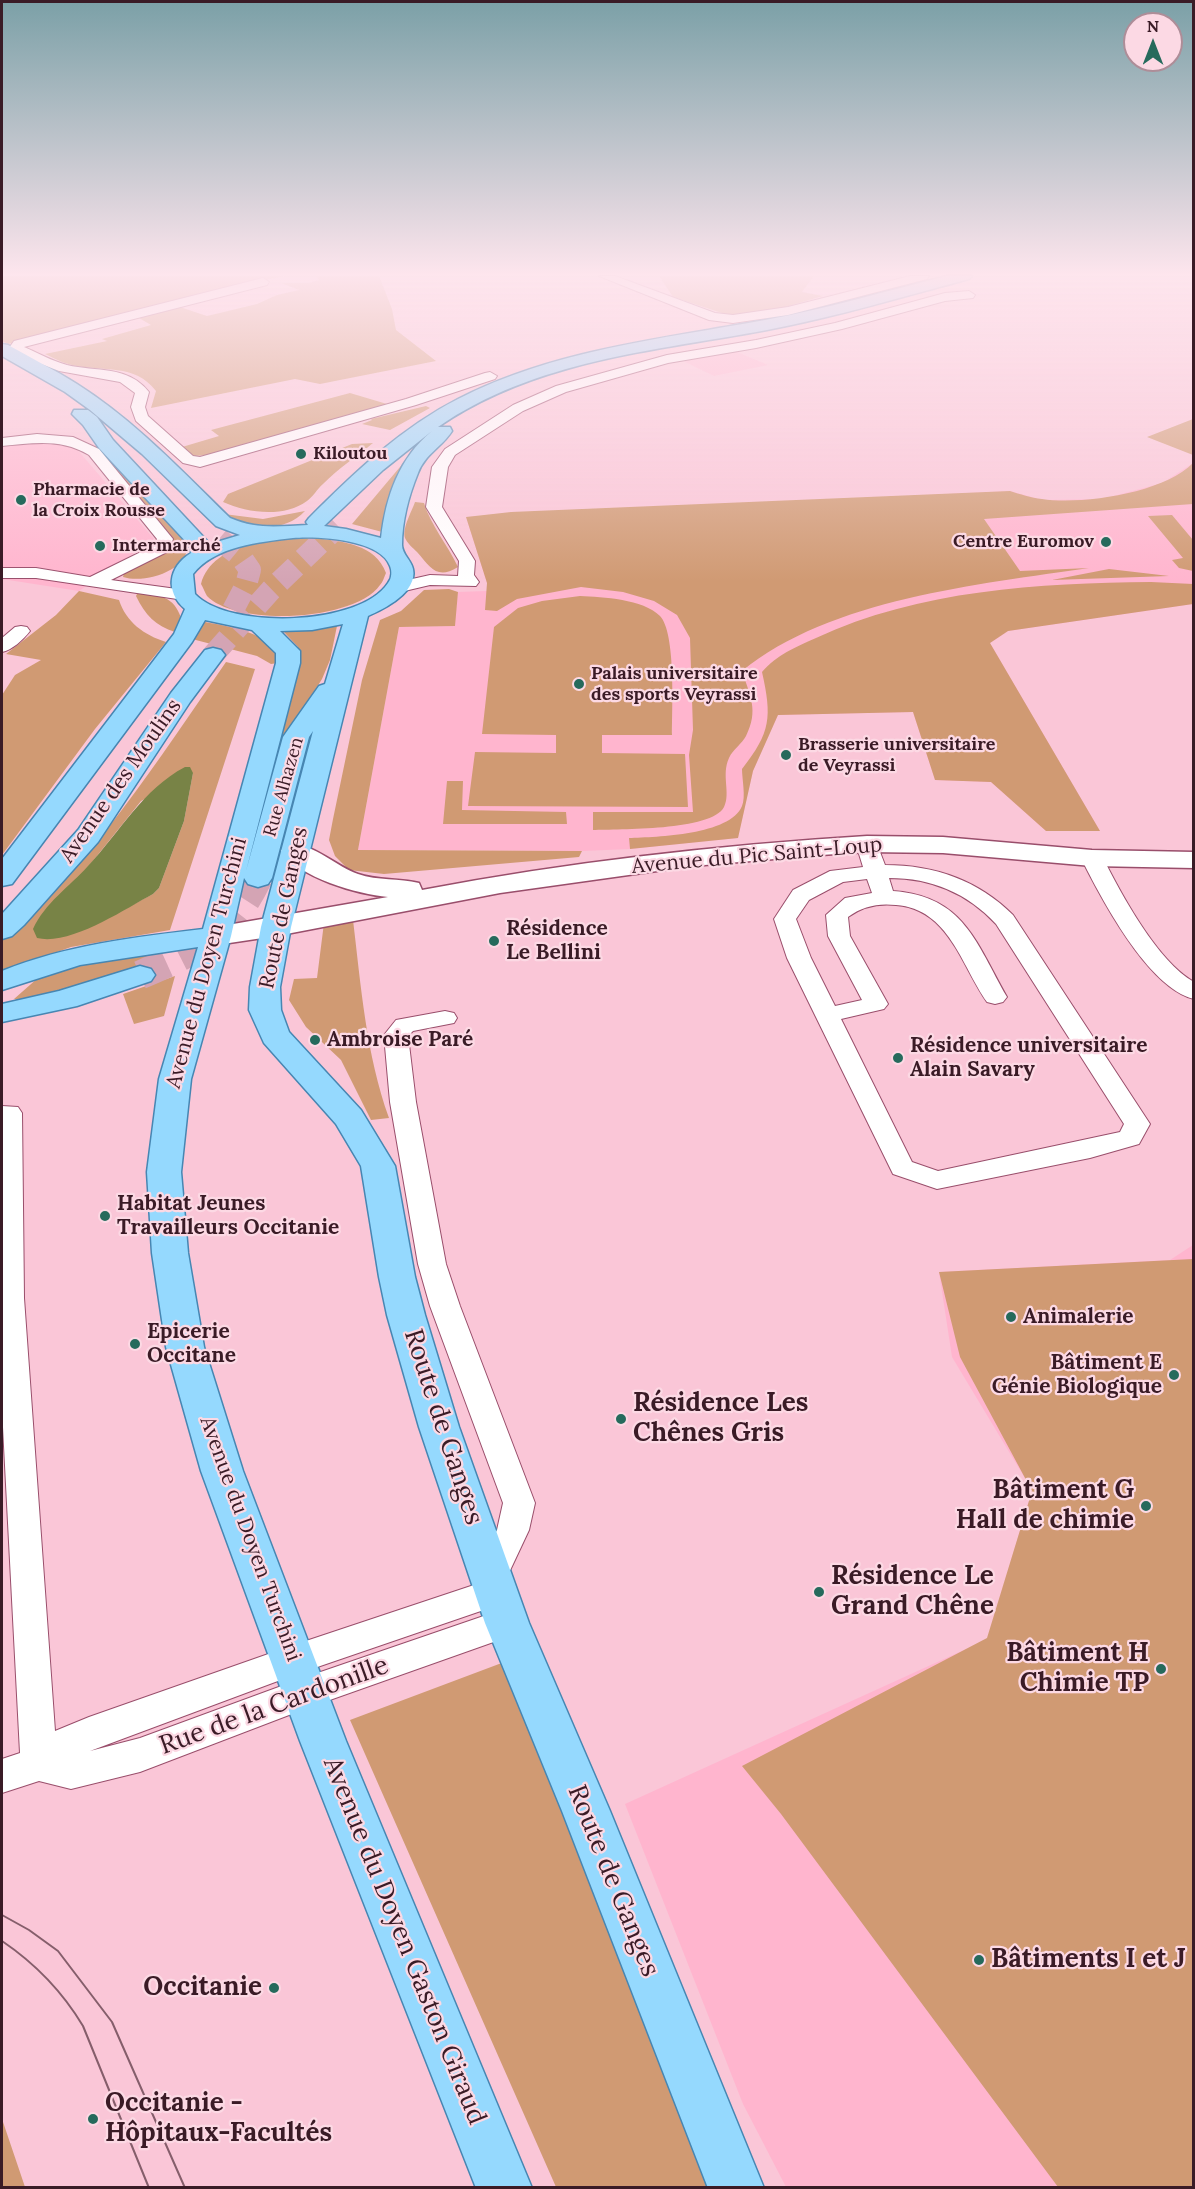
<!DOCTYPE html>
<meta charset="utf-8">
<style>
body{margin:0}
#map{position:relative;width:1195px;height:2189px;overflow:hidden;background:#fac6d7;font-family:Lora,serif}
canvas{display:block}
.frame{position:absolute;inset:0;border:3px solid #3a1b26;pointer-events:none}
.north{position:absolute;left:1123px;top:12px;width:60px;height:60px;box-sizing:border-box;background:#fcd9e4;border:2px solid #ae8d98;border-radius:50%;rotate:0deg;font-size:16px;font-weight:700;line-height:24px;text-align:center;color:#3a1b26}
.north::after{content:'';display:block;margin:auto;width:21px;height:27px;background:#266a5c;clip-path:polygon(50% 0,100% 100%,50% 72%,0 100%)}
</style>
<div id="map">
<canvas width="1195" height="2189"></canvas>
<div class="frame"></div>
<div class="north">N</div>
</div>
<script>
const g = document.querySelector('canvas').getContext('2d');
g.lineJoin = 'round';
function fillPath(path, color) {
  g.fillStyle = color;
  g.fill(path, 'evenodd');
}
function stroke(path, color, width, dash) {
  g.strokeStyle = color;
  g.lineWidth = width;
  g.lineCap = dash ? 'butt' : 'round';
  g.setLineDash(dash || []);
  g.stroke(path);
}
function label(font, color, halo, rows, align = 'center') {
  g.font = font + ' Lora,serif';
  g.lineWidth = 4.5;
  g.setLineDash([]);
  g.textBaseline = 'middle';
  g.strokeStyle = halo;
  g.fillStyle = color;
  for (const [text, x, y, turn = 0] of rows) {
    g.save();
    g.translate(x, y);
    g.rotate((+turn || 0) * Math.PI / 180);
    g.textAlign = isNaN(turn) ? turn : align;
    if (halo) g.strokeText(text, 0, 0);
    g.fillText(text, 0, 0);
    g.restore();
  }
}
const built = new Path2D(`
 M735,351L768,365L714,376L683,361Z
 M53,442L76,448L154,539L79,591L2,579V446Z
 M1193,463V604L1008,631L990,643L1100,831H1046L991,782L935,780L913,712L778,715L753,771L738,838L630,849L582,851L358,850L399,627L454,626L458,592L487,591V583L466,517L1010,491L1043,500L1102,499L1162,483Z
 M1193,1245V2187H786L743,2104L625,1804L988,1639L1032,1490L952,1357L939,1272L1170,1260Z`);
const green = new Path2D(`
 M2,276H285L204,293L8,344L2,341Z
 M316,276H379L392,309L396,330L436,361L320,384L295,379L151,408L156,391C135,363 102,372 72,365C62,363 54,358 45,354L107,341L102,339L151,325L139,318L177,306L207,316L257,304L277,295L299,290L281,283H309L319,280Z
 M659,276H814L802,292L823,296L775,310L728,315L673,297Z
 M350,393L387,404L212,455L193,456L182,447L219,436L211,430Z
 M426,406L430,408L390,430L362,424L372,420L371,419Z
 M1193,419V455L1147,437Z
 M93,438L188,544C188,571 145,584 123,577L124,573L172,548V537L96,446Z
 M373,443C357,456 338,469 323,484C317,489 313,497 307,501C284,518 247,513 223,502L228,494L352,444Z
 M410,455L386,533L352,524Z
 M1193,463V504L984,519L1020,571L1089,568C980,584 830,599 742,671C750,696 759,710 746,736C742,744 733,749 729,758C721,775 731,793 724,807C712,831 618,829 593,830V812H693L689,755L693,730L690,638L677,615L654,601L623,592L581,587L517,599L497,611L485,610L487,583L466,517L511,512L1010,491C1020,494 1031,498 1042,499C1082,505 1164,493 1193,463Z
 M415,502L424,503C431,526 448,545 458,567C437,580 431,568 417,552C413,548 407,543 405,538C402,528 412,511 415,502Z
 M305,511C283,534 250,529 224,514L263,519Z
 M1172,515L1193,540V571L1179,568L1172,560L1183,558L1148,516Z
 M316,538C344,542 375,544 386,573C384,577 383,582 380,585C355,621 237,627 207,596C205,593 203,587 201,584C213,540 279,539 316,538Z
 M1109,569L1169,576L1052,580Z
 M1151,582L1193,584V604L1008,631L990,643L1100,831H1046L991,782L935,780L913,712L778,715L753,771L738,838L630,849L629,838C657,837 730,835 742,806C746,797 742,779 742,769C771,732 772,717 762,672C778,654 794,648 816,638C919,590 1039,583 1151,582Z
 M449,589L458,592L455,626L399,627L358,850L582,851L579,857L384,874L349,870L335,856L329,840L333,819L362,680L380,620L401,611L424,590Z
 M79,591L119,600C126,622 144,635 166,642L95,729L2,855V695L15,675L41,660L6,654L56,615Z
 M138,592C159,595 174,596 181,618L175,632C156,626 145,615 136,596Z
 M580,596C603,597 643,599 660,616C676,633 672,709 672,735H602V753L685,754L688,807L468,806L475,752L556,753V735L482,734L494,627L518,608L542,601Z
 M205,622C231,627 259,631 278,651V663L271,664L257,656L192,639Z
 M337,626L330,660L322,679L300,714L261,825L278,733L299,655L298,647L284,632Z
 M226,662L255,669L170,930L71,947L2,972V941C93,863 158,760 226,662ZM193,773L184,821L159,888L153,894L121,911L88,867L141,801Z
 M447,781H463L462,810L566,812L567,824H443Z
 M353,920C361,986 366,1054 389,1118L371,1120L341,1060L306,1027L289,1000L294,979L317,978L324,923Z
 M162,949L157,962L25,1001L14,999L47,970Z
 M175,976L164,1016L134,1024L123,994Z
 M1193,1259V2187H1058L781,1814L742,1766L987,1638L1032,1491L960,1357L939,1272Z
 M507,1661L709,2187H556L350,1720Z
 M2,2119L25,2187H2Z`);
const water = new Path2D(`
 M185,767H190L193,773L184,821L159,888L153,894C123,910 70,946 37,938L33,929C45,903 69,887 88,866C120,832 143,789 185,767Z`);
const primaryTunnelFar1 = new Path2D(`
 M219,539L241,557L250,570L246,585L233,610
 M213,655L271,590L338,526`);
const primaryTunnel = new Path2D(`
 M140,975C196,951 230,936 258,878`);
const minor = new Path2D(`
 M599,276H615L715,313L733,315L788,307L910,276H929L927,279L788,315L733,323L709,320Z
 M263,278L269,282L267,285L24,347C38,353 52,361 67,365C96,372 128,365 149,392L145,407L148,416L193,456L200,457L406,399L485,373L490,372L497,376L495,379L416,405L200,467L183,463L136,421L131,407L135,393L120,382L59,371L29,359L9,348L14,341Z
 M969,291L975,295L973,298L945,301L842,329L756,348L668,363L566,392L523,411L455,455L448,467L442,507L475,561L474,575L479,582L476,586L430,585L396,593L390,592L387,588L390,584L430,575L458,576L459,561L426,507L432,467L445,449L513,405L556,386L667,355L756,340L835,323L945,293Z
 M37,434L73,437L99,449L173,539L169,551L111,580L184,590L190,591L193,595L190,599L184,600L36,578H2V568H36L90,577L155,545L157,539L89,455C61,438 33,443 2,446V438Z
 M21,626L27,627L30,631C23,640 12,650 2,652V638L15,627Z
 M867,838L875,839L885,865C934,865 978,880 1013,915L1150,1124L1139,1144L1090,1158L937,1189L893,1174L787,958L774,919L793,890L830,871L863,867L856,844L859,839ZM889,878C932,878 967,893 996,924L1124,1124L1120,1132L938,1171L912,1162L841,1019L884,1009L888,1004L850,936L848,917C863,906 878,903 896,905C949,909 961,965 987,1002L995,1004L1003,1002L1007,997C976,943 964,896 893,891ZM867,879L872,893L845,898L826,915L828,936L862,1000L835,1006L811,958L796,919L809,900L843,882Z
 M1092,852L1100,853L1103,858C1121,894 1158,962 1194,982V999C1148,988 1101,898 1081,858L1084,853Z
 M445,1011L454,1013L457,1018L454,1023L413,1031L408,1036L416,1102L446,1264L460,1306L535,1503L529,1530L506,1579L510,1581L515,1591L510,1601L294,1675L90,1751L140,1738L306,1677L507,1608L519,1613L524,1623L519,1633L310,1707L140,1772L71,1789L39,1781L2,1793V1759L20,1753L2,1408V1106L18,1107L22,1113L24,1298L55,1731L89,1717L294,1645L480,1583L475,1574L497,1530L503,1503L430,1306L418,1264L390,1102L384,1035L396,1020Z`);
const secondary = new Path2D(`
 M867,836L943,837L1092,850L1194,852V868L1092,866L943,853L867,852L821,855L693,866L500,893L276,936L216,945L206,942L201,936L206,930L216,927L388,897C357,894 300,878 281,851L285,845C309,839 335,866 358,874C378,881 399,878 419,883L422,890C569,862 718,845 867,836Z`);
const primary = new Path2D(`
 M947,276H972L969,279C902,297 835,317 767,330C654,351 535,360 438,427H450L452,431C442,447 425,454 418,473C409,495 402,521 402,545C402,554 411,560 413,569C418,592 384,609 368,616L291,927L280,987L281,1010L289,1032L361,1110L395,1166L415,1277L425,1315L459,1427L529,1623L610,1811L764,2188H708L562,1811L485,1623L419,1427L387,1315L379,1277L361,1166L336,1124L264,1043L249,1010L250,987L261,927L313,731L309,737L272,878L268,884L258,887L248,884L244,878L231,936L191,1079L181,1172L188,1253L204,1347L243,1471L346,1741L532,2188H476L300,1741L201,1471L166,1347L152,1253L147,1172L159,1079L198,947L80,965L2,990V971C66,945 135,937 203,929L276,663V653L252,630L205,620L192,642L12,884L2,886V859L174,634L185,609C165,592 168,567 191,553L189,545L99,448L83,425L72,414L74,410H88L97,417L113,440L210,544L240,535L216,526L142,454L90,410L65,392L2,356V344L8,345C31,358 55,370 77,384C134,420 182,471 230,518C258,530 279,526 308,525L306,522L309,518C354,473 401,428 458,399C553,350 661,339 765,320C826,309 886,291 947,276ZM432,431C399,458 386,496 381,538L346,529L324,526L383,470ZM293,538C317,536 380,539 390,566C392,571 392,578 388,583C360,626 229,630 195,594L193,574C215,546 260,542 293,538ZM343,624L325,684L319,686L283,737L246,871L300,663V651L280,631L312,630Z
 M213,648L221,650L225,655L190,702L98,842L24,925L12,936L2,939V914L78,830L171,693L205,650Z
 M140,966L151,969L155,975L151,981L77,1006L2,1022V1004L59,991Z`);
const tram = new Path2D(`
 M2,1915L29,1930L58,1951L112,2022L185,2188
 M2,1941C36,1964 62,1991 83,2026L149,2188`);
const markers = [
 [301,454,6,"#266a5c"],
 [21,500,6,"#266a5c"],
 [1106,542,6,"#266a5c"],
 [100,546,6,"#266a5c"],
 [579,684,6,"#266a5c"],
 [786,755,6,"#266a5c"],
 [494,941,6,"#266a5c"],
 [315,1040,6,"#266a5c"],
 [898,1058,6,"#266a5c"],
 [105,1216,6,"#266a5c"],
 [1011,1317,6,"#266a5c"],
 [135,1344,6,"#266a5c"],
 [1174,1375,6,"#266a5c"],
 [621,1419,6,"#266a5c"],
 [1146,1506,6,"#266a5c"],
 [819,1592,6,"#266a5c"],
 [1161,1669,6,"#266a5c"],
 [979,1960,6,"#266a5c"],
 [274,1988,6,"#266a5c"],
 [93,2119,6,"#266a5c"]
];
const farPoinames = [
 ["Kiloutou",313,454],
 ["Pharmacie de",33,490],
 ["la Croix Rousse",33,511],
 ["Centre Euromov",1094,542,"right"],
 ["Intermarché",112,546],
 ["Palais universitaire",591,674],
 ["des sports Veyrassi",591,695],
 ["Brasserie universitaire",798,745],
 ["de Veyrassi",798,766]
];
const farStreetnames = [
 ["Rue Alhazen",284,787,-74]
];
const streetNames = [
 ["Avenue des Moulins",121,781,-55],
 ["Avenue du Pic Saint-Loup",757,856,-5],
 ["Route de Ganges",284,908,-78],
 ["Avenue du Doyen Turchini",207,963,-75],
 ["Avenue du Doyen Turchini",250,1539,70]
];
const poiNames = [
 ["Résidence",506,929],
 ["Le Bellini",506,953],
 ["Ambroise Paré",327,1040],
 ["Résidence universitaire",910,1046],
 ["Alain Savary",910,1070],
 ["Habitat Jeunes",117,1204],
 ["Travailleurs Occitanie",117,1228],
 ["Animalerie",1023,1317],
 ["Epicerie",147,1332],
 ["Occitane",147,1356],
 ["Bâtiment E",1162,1363,"right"],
 ["Génie Biologique",1162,1387,"right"]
];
const nearPoinames = [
 ["Résidence Les",633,1404],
 ["Chênes Gris",633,1434],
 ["Bâtiment G",1134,1491,"right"],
 ["Hall de chimie",1134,1521,"right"],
 ["Résidence Le",831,1577],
 ["Grand Chêne",831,1607],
 ["Bâtiment H",1149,1654,"right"],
 ["Chimie TP",1149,1684,"right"],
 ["Bâtiments I et J",991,1960],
 ["Occitanie",262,1988,"right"],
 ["Occitanie -",105,2104],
 ["Hôpitaux-Facultés",105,2134]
];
const nearStreetnames = [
 ["Route de Ganges",443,1427,72],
 ["Rue de la Cardonille",274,1706,-20],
 ["Route de Ganges",613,1881,68],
 ["Avenue du Doyen Gaston Giraud",404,1941,68]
];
fillPath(built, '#ffb5ce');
fillPath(green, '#d09a73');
fillPath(water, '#788346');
stroke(primaryTunnelFar1, '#d4a4b4', 22, [22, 11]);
stroke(primaryTunnel, '#d4a4b4', 29, [29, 15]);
stroke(minor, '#994e6b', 2);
stroke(secondary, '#994e6b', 3);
stroke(primary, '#4786b2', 3);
fillPath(minor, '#fff');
fillPath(secondary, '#fff');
fillPath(primary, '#95d9fe');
stroke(tram, '#855e6b', 2);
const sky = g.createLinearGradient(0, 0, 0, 582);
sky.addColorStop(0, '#7ba0a7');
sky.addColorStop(0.47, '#fde5ed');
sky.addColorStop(1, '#fde5ed00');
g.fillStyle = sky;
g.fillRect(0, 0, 1195, 582);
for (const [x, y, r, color] of markers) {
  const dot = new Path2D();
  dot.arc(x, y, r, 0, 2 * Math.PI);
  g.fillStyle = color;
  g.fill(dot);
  stroke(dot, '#fcd9e4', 2);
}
label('bold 18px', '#3a1b26', '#fcd9e4', farPoinames, 'left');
label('18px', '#3a1b26', '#fcd9e4', farStreetnames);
label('21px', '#3a1b26', '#fcd9e4', streetNames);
label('bold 21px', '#3a1b26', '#fcd9e4', poiNames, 'left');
label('bold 26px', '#3a1b26', '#fcd9e4', nearPoinames, 'left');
label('26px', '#3a1b26', '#fcd9e4', nearStreetnames);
</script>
